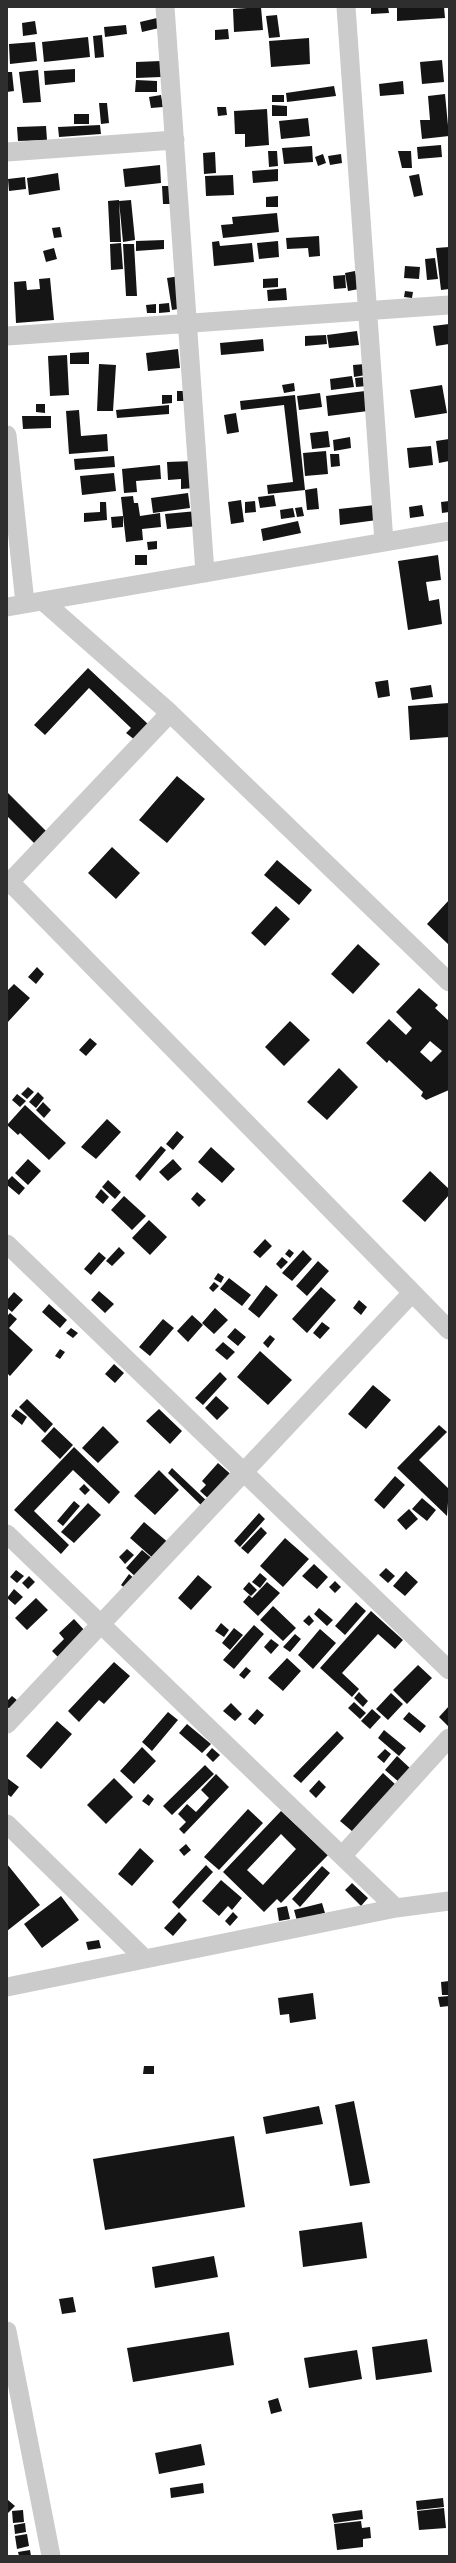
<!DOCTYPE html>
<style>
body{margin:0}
#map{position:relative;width:456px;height:2563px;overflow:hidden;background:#fff;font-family:"Sofia Sans Condensed",sans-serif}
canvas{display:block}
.frame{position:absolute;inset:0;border:8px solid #2e2e2e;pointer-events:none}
</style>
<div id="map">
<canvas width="456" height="2563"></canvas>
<div class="frame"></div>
</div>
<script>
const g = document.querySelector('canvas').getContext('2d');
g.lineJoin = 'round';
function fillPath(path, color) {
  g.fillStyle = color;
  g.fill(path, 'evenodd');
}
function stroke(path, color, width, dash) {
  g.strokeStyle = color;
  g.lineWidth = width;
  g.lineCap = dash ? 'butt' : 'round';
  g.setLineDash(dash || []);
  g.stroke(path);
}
const building = new Path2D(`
 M261,7L263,30L234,32L233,9Z
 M371,7H388L389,13L371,14Z
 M397,7H444L445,18L397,21Z
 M277,15L280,37L269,38L266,16Z
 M157,18L159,28L142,32L140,22Z
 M35,21L37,34L23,36L22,23Z
 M126,25L127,34L105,37L104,27Z
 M228,29L229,39L215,40V30Z
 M102,35L104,57L95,58L93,36Z
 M88,37L90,57L44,62L42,42Z
 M309,38L310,64L271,67L269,41Z
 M35,42L37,61L10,64L9,44Z
 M442,60L444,82L422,84L420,62Z
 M161,61V77L136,78V62Z
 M75,69V82L45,85L44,71Z
 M38,70L41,102L23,103L19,72Z
 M7,72H12L14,91L7,92Z
 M136,80L157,81V92H135Z
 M403,81L404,94L380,96L379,84Z
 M334,86L336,96L287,102L286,93Z
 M445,94L449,136L422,139L420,120H430L428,96Z
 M161,95L163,107L151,108L149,97Z
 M272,95H284V102H272Z
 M99,103H107L109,123L101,124Z
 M272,105L287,106V116H272Z
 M217,107H226L227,115L218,116Z
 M267,109L269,145L245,147V134H235L234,111Z
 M74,114H89V124H74Z
 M308,118L310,136L281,139L279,121Z
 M100,125L101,134L59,137L58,127Z
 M46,126L47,140L18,141L17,127Z
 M441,145L442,157L418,159L417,147Z
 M312,146L313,162L284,164L282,148Z
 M268,151H277L278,166L269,167Z
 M398,151H411L412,168H402Z
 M215,152L216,173L204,174L203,153Z
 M323,154L326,163L318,166L315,157Z
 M341,154L342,163L330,165L328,156Z
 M160,165L161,183L125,187L123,169Z
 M278,169V181L253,183L252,171Z
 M58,173L60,190L29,195L27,178Z
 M419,174L423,195L414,197L409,176Z
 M233,175L234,195L206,196L205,176Z
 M25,177L26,189L9,191L8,179Z
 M162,186H174V204H163Z
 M278,196V207H266V197Z
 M119,200L121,242H110L108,201Z
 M131,200L135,240L123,242L119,201Z
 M277,213L279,232L223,238L221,225L233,224L232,217Z
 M60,227L62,237L54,238L52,228Z
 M319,236L320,256L309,257L308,248L287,249L286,238Z
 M164,240V249L136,251V241Z
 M219,241L220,246L252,243L254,262L214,266L212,242Z
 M278,241L279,257L259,259L257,243Z
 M121,243L123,269L111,270L110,244Z
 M123,244H134L137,296H126Z
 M449,247V289L441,290L436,248Z
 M54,248L57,259L46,262L43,251Z
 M435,258L438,279L427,280L425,259Z
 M405,266L420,267L419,279L404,278Z
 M355,271L359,289L348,291L345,273Z
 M345,275L346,288L334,289L333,276Z
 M180,276L184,308L172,310L167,278Z
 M50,278L54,320L16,323L14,282L26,281L27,290L40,289L39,279Z
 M278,278V287L263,288V279Z
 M286,288L287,300L268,301L267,290Z
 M405,291L413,292L412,298L404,297Z
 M169,303L170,312L159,313V304Z
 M156,304V313H147L146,305Z
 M449,324V344L436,346L433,326Z
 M357,331L359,345L329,348L327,335Z
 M326,335L327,344L305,346V336Z
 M263,339L264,351L221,355L220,343Z
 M178,349L180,368L148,371L146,353Z
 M89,352V364H70V353Z
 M67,355L69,395L50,396L48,356Z
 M99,364L116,365L113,411H97Z
 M365,364L366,375L354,377L353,365Z
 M352,376L354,387L331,390L330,379Z
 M365,377L367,386L356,387L355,378Z
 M294,383L295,391L284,393L282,385Z
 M442,385L447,413L415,418L410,390Z
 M177,391H189V401H177Z
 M365,391L368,411L328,416L326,396Z
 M320,393L322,407L299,410L297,396Z
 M162,395H172V403L162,404Z
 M295,395L305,490L268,494L267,485L293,482L284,405L241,410L240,401Z
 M36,404H45V413L36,412Z
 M169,405V414L117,418L116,410Z
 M79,410L81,436L107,434L108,451L69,454L66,411Z
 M236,413L239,432L227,434L224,415Z
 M22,416H51V428L23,429Z
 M328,431L330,447L312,449L310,433Z
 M350,437L351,448L334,451L333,440Z
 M449,439V461L439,463L436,441Z
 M431,446L433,465L409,468L407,448Z
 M326,451L328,474L305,476L303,453Z
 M330,454H339L340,466L331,467Z
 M114,456L115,467L75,470L74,459Z
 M194,461L195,488L181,489V479L168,480L167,462Z
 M160,465L161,479L136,481L137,492L124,493L122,469Z
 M114,473L116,491L82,495L80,476Z
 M317,488L319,509L307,510L305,490Z
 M188,493L190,508L153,513L151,498Z
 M274,495L276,506L260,508L258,497Z
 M133,496L134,503H138L140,516L160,513L161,527L142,529L143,540L126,542L121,497Z
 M241,500L244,522L231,524L228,502Z
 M255,501L256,512L245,513V502Z
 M449,501V512L442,513L441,502Z
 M100,502H106L107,520L84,522V513L100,512Z
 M375,505L377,520L340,525L339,509Z
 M422,505L424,516L410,518L409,507Z
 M302,507L304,516L297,517L295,508Z
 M293,508L295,517L281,519L280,510Z
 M197,511L198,526L167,529L165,514Z
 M123,516V527L112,528L111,517Z
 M298,521L301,533L263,541L261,529Z
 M157,541V549L148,550L147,542Z
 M135,555H147V565H135Z
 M438,555L441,580L426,582L429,601L439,599L442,624L408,630L398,561Z
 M88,668L149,725L135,740L126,733L131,728L89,688L45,735L34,725Z
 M388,680L390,696L378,698L375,682Z
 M431,685L433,697L412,700L410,688Z
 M449,703V737L410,740L408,706Z
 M177,776L205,799L167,843L139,820Z
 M7,792L49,834L37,846L7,816Z
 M112,847L140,873L116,899L88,873Z
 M277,860L312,890L299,905L264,875Z
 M449,900V945L427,924Z
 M276,906L290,919L265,946L251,933Z
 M358,944L380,964L353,994L331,974Z
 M37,967L44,974L36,984L28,977Z
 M14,984L30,998L7,1023V991Z
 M419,988L438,1005L435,1008L449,1021V1090L426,1100L421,1096L423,1092L389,1060L387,1063L366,1043L389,1019L406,1035L412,1028L396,1012ZM430,1041L442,1051L431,1062L420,1052Z
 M290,1021L310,1040L284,1066L265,1047Z
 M90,1038L97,1044L86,1056L79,1050Z
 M339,1068L358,1087L327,1120L307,1102Z
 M28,1087L34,1092L27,1099L21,1094Z
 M38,1092L44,1098L36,1108L29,1102Z
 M17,1094L26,1101L20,1107L12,1100Z
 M43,1102L51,1110L44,1118L36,1110Z
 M25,1105L66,1143L49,1160L20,1133L18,1135L7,1125Z
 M107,1119L121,1132L96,1159L81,1147Z
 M177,1131L184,1137L173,1150L166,1144Z
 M161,1146L166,1150L140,1181L135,1176Z
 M211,1147L235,1169L222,1183L198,1162Z
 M28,1159L41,1171L28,1185L15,1173Z
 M173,1159L182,1169L168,1181L159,1172Z
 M430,1171L449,1189V1195L425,1222L402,1201Z
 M12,1176L25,1188L19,1195L7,1185V1181Z
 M108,1180L121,1192L115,1199L102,1187Z
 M101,1189L109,1197L103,1204L95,1197Z
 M197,1192L206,1200L199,1207L191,1199Z
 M124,1196L146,1216L132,1230L111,1210Z
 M149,1220L167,1237L150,1255L132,1238Z
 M265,1239L272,1246L260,1258L253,1252Z
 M119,1247L125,1253L112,1266L106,1261Z
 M289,1249L294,1253L290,1258L285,1254Z
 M303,1250L312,1259L292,1281L282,1273Z
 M99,1252L106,1258L91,1275L84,1269Z
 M282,1257L288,1262L281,1269L276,1264Z
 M318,1261L329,1271L307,1296L296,1286Z
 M218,1273L224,1277L221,1283L214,1279Z
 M229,1278L251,1295L242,1306L220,1289Z
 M214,1282L219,1286L213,1292L209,1288Z
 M266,1285L278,1295L259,1318L248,1309Z
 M321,1287L336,1300L307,1333L292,1319Z
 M99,1291L114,1304L105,1313L91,1300Z
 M14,1292L23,1300L12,1312L7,1308V1300Z
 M359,1300L367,1307L361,1315L353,1308Z
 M49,1304L67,1320L60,1328L42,1312Z
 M215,1308L228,1320L214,1334L202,1323Z
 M10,1313L17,1319L9,1328L33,1350L10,1376L7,1373V1316Z
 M192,1315L203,1325L188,1342L177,1331Z
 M163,1319L174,1328L150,1356L139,1347Z
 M322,1322L330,1328L320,1339L313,1333Z
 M71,1328L78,1333L73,1338L66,1333Z
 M235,1328L246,1337L238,1346L227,1337Z
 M270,1335L275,1339L268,1348L263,1343Z
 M223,1342L235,1352L227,1360L215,1350Z
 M60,1349L65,1352L60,1359L55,1356Z
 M260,1351L292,1380L268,1405L237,1377Z
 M114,1364L124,1373L115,1383L105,1374Z
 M220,1372L227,1379L203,1405L195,1398Z
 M373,1385L391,1400L366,1429L348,1414Z
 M216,1396L229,1408L217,1420L205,1408Z
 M27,1399L53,1424L45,1433L19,1407Z
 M16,1409L27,1417L22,1425L11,1416Z
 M159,1409L182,1431L170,1444L146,1421Z
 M439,1425L447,1432L419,1460L449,1489L447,1516L397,1468Z
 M103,1426L119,1442L98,1463L82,1448Z
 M54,1427L73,1445L60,1459L41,1441Z
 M74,1447L120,1492L109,1504L73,1470L34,1511L69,1545L61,1554L14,1510Z
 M218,1463L235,1478L212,1502L200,1491L206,1485L202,1481Z
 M172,1468L210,1504L205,1509L168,1473Z
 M159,1470L179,1490L155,1515L134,1496Z
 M395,1476L405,1485L384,1509L374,1500Z
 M84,1484L90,1490L85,1495L79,1489Z
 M422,1498L436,1510L427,1521L412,1509Z
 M74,1501L80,1506L63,1526L57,1521Z
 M88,1503L101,1515L74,1543L61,1532Z
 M409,1509L418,1519L406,1530L397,1520Z
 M259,1513L265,1519L240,1547L234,1541Z
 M144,1522L170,1544L155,1560L130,1538Z
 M261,1527L267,1533L248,1554L241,1548Z
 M285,1538L309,1559L283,1587L260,1566Z
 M127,1549L134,1555L125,1564L119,1557Z
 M142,1550L154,1560L138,1579L126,1568Z
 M314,1564L328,1577L317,1589L302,1576Z
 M386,1568L395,1576L388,1583L379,1575Z
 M16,1570L24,1576L17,1583L10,1577Z
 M406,1571L418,1582L405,1596L393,1586Z
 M260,1573L267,1579L260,1588L252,1582Z
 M129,1574L136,1580L129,1591L121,1585Z
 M198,1575L212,1587L191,1610L178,1598Z
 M29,1576L35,1582L28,1589L22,1583Z
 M335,1581L341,1587L335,1593L329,1587Z
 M249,1582L257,1590L251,1596L243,1589Z
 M267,1582L280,1593L258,1616L243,1602L249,1595L252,1598Z
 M14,1589L23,1597L15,1605L7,1598Z
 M36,1598L48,1610L27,1630L15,1618Z
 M356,1602L366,1611L345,1635L335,1626Z
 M273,1606L296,1628L283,1641L260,1620Z
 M319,1608L333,1620L327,1626L314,1614Z
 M371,1611L403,1640L395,1649L378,1634L342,1673L359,1689L352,1697L320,1668Z
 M309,1615L314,1621L309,1626L303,1621Z
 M74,1619L86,1632L59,1658L52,1651L64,1639L59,1633Z
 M221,1623L229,1630L224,1637L215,1631Z
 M254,1625L264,1634L234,1669L223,1660Z
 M234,1628L243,1635L230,1650L222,1643Z
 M320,1629L336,1643L313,1669L298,1655Z
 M295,1634L301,1639L290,1652L283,1647Z
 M271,1639L279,1645L271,1654L264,1647Z
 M287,1658L301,1671L283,1691L268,1678Z
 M114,1662L130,1676L104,1704L99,1700L79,1722L68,1711Z
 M418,1665L432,1678L407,1704L393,1690Z
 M246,1667L251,1671L244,1679L239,1675Z
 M359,1692L368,1701L363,1707L354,1698Z
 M391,1693L403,1704L388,1720L376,1709Z
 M12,1696L18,1701L10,1709L7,1707V1701Z
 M354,1702L366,1713L360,1719L348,1708Z
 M231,1703L242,1714L235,1721L223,1711Z
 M449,1706V1727L439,1717Z
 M257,1709L264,1715L255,1725L248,1719Z
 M372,1709L381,1717L370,1729L361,1721Z
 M168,1712L178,1720L152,1751L142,1742Z
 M409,1712L426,1726L420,1733L403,1719Z
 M57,1721L72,1734L41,1769L26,1756Z
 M187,1724L211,1744L202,1753L179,1733Z
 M384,1730L406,1748L399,1756L378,1738Z
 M337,1731L344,1738L301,1783L293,1776Z
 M142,1747L156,1761L134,1784L120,1771Z
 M212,1748L220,1755L213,1762L206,1755Z
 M385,1749L391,1754L384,1763L377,1757Z
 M397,1756L412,1770L400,1783L385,1770Z
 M205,1765L214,1774L172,1815L163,1806Z
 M383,1773L396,1785L353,1832L340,1821Z
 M216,1774L229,1787L184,1834L179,1829L186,1822L178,1814L187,1804L196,1812L209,1798L201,1790Z
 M7,1778L19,1787L11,1797L7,1794Z
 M114,1778L133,1797L106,1824L87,1805Z
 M319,1780L326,1787L316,1798L309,1791Z
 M148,1794L154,1799L149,1806L142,1801Z
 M248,1809L263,1823L219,1870L204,1857Z
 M281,1811L328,1855L281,1903L277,1899L264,1912L223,1872ZM281,1834L296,1849L263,1885L247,1870Z
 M186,1844L191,1850L184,1856L179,1850Z
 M140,1848L154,1861L132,1886L118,1874Z
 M7,1864L40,1905L7,1931Z
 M206,1865L213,1872L179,1909L172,1902Z
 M322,1866L330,1873L300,1907L292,1899Z
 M221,1880L242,1898L232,1910L228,1906L219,1916L202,1901Z
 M352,1883L368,1898L361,1906L345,1890Z
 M61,1896L79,1920L42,1948L24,1924Z
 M322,1903L325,1913L297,1921L294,1910Z
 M287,1906L290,1919L279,1921L277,1908Z
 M179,1912L187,1920L173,1936L164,1928Z
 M233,1912L238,1917L230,1926L225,1921Z
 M99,1940L101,1948L88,1950L86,1942Z
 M449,1981V1995H442L441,1982Z
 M313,1993L316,2019L290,2023L289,2014L280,2015L278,1998Z
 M449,1996V2006L440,2007L438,1997Z
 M144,2066H154V2074H143Z
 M354,2101L370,2183L350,2186L335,2105Z
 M319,2106L323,2124L266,2134L263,2117Z
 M234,2136L245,2207L105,2230L93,2159Z
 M362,2222L367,2258L303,2267L299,2231Z
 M214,2256L218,2277L155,2288L152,2267Z
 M73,2297L76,2312L62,2314L59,2299Z
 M229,2332L234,2365L133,2382L127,2348Z
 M427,2339L432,2372L376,2380L372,2347Z
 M357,2350L362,2379L309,2388L304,2358Z
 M278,2398L282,2411L271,2414L268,2401Z
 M201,2444L205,2465L159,2474L155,2453Z
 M203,2483L204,2493L171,2498L170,2488Z
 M443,2498L444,2507L417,2510L416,2501Z
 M8,2500L15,2506L7,2514V2502Z
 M444,2508L446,2528L419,2530L417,2511Z
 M23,2510L24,2522L13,2523L12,2511Z
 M362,2510L363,2519L334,2523L332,2514Z
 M361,2521L362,2528L370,2527L371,2538L363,2539V2547L337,2550L334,2524Z
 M25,2523L26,2532L15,2534L14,2525Z
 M27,2534L29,2546L17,2549L15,2536Z
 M30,2550L31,2556H19L18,2552Z`);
const street = new Path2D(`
 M165,7L205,573
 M346,7L384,542
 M7,152L175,140
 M7,336L449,305
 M7,435L25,603
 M43,601L170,713L449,982
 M7,607L449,531
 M7,879L449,1330
 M7,885L170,713
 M7,1244L449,1670
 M7,1534L396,1908
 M7,1724L412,1293
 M7,1824L145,1959
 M342,1856L449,1738
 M7,1987L396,1908L449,1901
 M7,2331L51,2556`);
fillPath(building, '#151515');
stroke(street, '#cbcbcb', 19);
</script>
